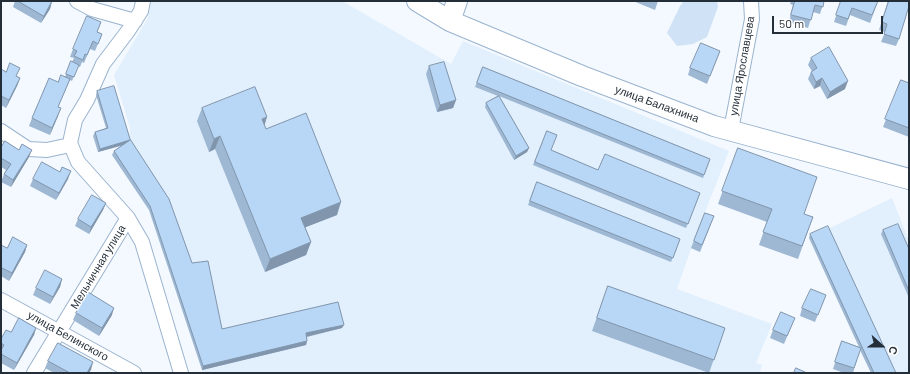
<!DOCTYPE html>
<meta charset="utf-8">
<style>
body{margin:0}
#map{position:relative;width:910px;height:374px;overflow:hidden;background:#f4f9ff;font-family:Barlow,sans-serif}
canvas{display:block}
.frame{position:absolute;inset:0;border:2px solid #242e38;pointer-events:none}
.north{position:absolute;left:862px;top:326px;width:40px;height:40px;-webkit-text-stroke:3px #fff;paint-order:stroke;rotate:111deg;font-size:11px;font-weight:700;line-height:16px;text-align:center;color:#242e38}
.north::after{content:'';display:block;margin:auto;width:14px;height:18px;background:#242e38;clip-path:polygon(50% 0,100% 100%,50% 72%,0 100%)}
.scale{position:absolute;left:772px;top:16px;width:111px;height:18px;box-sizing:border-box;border:2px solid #242e38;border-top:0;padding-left:5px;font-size:12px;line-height:14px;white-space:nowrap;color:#242e38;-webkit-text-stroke:3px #fff;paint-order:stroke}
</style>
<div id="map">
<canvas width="910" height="374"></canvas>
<div class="frame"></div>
<div class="north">С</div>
<div class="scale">50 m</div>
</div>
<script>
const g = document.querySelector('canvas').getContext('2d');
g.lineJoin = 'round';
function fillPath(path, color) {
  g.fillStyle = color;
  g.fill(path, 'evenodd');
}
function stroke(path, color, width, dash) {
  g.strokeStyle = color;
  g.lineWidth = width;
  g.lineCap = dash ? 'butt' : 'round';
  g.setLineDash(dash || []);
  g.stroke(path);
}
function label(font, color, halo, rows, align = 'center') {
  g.font = font + ' Barlow,sans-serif';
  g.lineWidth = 3;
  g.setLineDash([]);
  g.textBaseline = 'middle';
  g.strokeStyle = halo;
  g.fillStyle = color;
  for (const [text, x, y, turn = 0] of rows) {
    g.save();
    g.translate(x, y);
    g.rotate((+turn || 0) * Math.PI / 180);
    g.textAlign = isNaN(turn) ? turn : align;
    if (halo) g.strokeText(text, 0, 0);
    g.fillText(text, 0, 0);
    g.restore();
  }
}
const built = new Path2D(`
 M151,1H342L451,64L463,41L729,151L702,220L711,224L700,252L691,249L677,289L772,324L756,363L762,365L760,373H203L149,210L112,155L129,143L130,128L114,75L148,18Z
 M892,198L909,241V373H871L809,238Z`);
const green = new Path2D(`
 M684,1H717L718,7L707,37L693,44L677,46L667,33L680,6Z`);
const street = new Path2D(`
 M77,1L92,9L135,21
 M143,1L141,11L128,31L103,64L87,100L75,120L70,143L78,162L128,218L142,242L181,373
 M731,130L752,19L751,1
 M1,131L28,149L47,150L70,145
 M1,300L134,373
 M34,373L128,218`);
const secondary = new Path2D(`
 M417,1L450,21L582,76L714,126L909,179
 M450,21L457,1`);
const wall = new Path2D(`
 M15,1H52L50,9L41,23L13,7Z
 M633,1H658L655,10Z
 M791,1H824L820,14L813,12L808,28L789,22L793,5L790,4Z
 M841,1H878L870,23L850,15L846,26L834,22Z
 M888,1H909L899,39L896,46L881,42L885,32L879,30Z
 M97,32L102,34L95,51L90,49L84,63L82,62L80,67L78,66L72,81L70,80L58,107V116L50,135L29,126L32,118L58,82L65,77L71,61L72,62L74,58L70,57L73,49Z
 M720,51L707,84L688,75L690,68Z
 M811,58L845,89L827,99L820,86L814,89L808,79L811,72L812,71L808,65Z
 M429,66L456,100L453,108L437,112L426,74Z
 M483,67L710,159L703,178L499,96L529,148L527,152L514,160L485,107L486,103L498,96L475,87Z
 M1,69L20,78L17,86L6,108L1,105Z
 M901,80L909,83V137L883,127Z
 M97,91L130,139L192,263L222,329L342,328L307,337V341L306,345L202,370L149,210L112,155L114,151L121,146L98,152L93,136L95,132L106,128L96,95Z
 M202,108L264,126L266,129L337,215L305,227L311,242L306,255L265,272L215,149L209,152L197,121Z
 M547,131L551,150L598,170L700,193L686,228L533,165Z
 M1,148L29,157L11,187L1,182L4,174L6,170L1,167Z
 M738,148L804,214L813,217L798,259L759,245L767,222L718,204Z
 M33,179H68L56,200L30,186Z
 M537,182L680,239L671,262L528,205Z
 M106,203L103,210L89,234L75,226L78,219Z
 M705,213L714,216L700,252L691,248Z
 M883,230L909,249V298L881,234Z
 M810,234L896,373H871L860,350L853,373H844L833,369L842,341L859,347L809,238Z
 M1,245L7,248L27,245L25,252L9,281L1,276Z
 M62,279L60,287L50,304L33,295L36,288Z
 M608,286L725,328L709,373L592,331Z
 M823,302L815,322L800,316L802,308Z
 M76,313L112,315L99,336L73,320Z
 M792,325L784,344L770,338L773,330Z
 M36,328L34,335L14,370L1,363V339L11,332Z
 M48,361L93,362L89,373H54L45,368Z`);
const shadedWall = new Path2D(`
 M52,1L50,9L41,23L44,16Z
 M20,78L17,86L6,108L9,100Z
 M822,78L820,86L814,89L816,82Z
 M848,81L845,89L827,99L830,92Z
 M456,100L453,108L437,112L440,105Z
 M61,108L58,116L50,135L52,128Z
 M267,117L263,130L262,119Z
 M220,136L215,149L209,152L214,139Z
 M130,140L129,143L98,152L100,149Z
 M529,148L527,152L514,160L516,156Z
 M32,150L29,157L11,187L13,180Z
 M71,171L68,179L56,200L59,193Z
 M341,202L337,215L296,231L301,218Z
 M106,203L103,210L89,234L91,227Z
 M311,242L306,255L265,272L270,259Z
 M27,245L25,252L9,281L12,273Z
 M62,279L60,287L50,304L53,297Z
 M114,308L112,315L99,336L102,328Z
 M344,325L342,328L305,337L306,333Z
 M36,328L34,335L14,370L17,363Z
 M307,341L306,345L202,370L203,366Z
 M93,362L91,370L89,373H87Z`);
const building = new Path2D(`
 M18,1H52L44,16Z
 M795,1H824L823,7L815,5L811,20L791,15Z
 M841,1H878L872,15L852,8L848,19L836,15Z
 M889,1H909V6L899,39L884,34L887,24L882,22Z
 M87,16L101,22L97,32L102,34L98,44L93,41L87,55L85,54L83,60L74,56L77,51L73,49Z
 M701,43L720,51L710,76L690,68Z
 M829,47L848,81L830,92L822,78L816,82L811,72L817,68L811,58Z
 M71,61L79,65L74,77L66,74Z
 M444,62L456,100L440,105L429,66Z
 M10,63L20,68L16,76L20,78L9,100L1,96V69L6,72Z
 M483,67L710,159L704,175L477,83Z
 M61,75L70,79L58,107L61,108L52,128L32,118L49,78L58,82Z
 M901,80L909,83V128L885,119Z
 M114,86L130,139L169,199L192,263L208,261L222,329L338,302L344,325L306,333L307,341L203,366L150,206L114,151L130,140L100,149L95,132L108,128L97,91Z
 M255,87L267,117L262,119L266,129L306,113L341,202L301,218L311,242L270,259L220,136L214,139L202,108Z
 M499,96L529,148L516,156L486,103Z
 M547,131L557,135L551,150L598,170L605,154L700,193L688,224L535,162Z
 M5,141L19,150L22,144L32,150L13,180L4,174L11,164L1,158V148Z
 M738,148L817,177L804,214L813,217L802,246L763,232L772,209L722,191Z
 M42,162L60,172L62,167L71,171L59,193L33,179Z
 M537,182L680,239L673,258L530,201Z
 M92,195L106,203L91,227L78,219Z
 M705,213L714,216L702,245L694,241Z
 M898,224L909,249V291L883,230Z
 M828,226L896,373H874L810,234Z
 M13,237L27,245L12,273L2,268L1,270V245L7,248Z
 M45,270L62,279L53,297L36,288Z
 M608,286L725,328L714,360L597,318Z
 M811,289L826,295L818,315L802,308Z
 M88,292L114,308L102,328L76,313Z
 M781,312L795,318L787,336L773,330Z
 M19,318L36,328L17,363L1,354V350L4,345L1,343V339L6,330L11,332Z
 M842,341L861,348L854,368L835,362Z
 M58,343L93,362L87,373H70L48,361Z
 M796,368L807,373H794Z`);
const streetNames = [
 ["улица Ярославцева",742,66,-80],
 ["улица Балахнина",657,104,20],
 ["Мельничная улица",98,267,-59],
 ["улица Белинского",68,336,29]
];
fillPath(built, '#e2effc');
fillPath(green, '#d0e2f5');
stroke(street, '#9ab3ce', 16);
stroke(secondary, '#9ab3ce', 22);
stroke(street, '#fff', 14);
stroke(secondary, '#fff', 20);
fillPath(wall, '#9eb8d4');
fillPath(shadedWall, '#8196ac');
fillPath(building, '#b8d6f6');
stroke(building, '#8196ac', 1);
label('11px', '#242e38', '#fff', streetNames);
</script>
